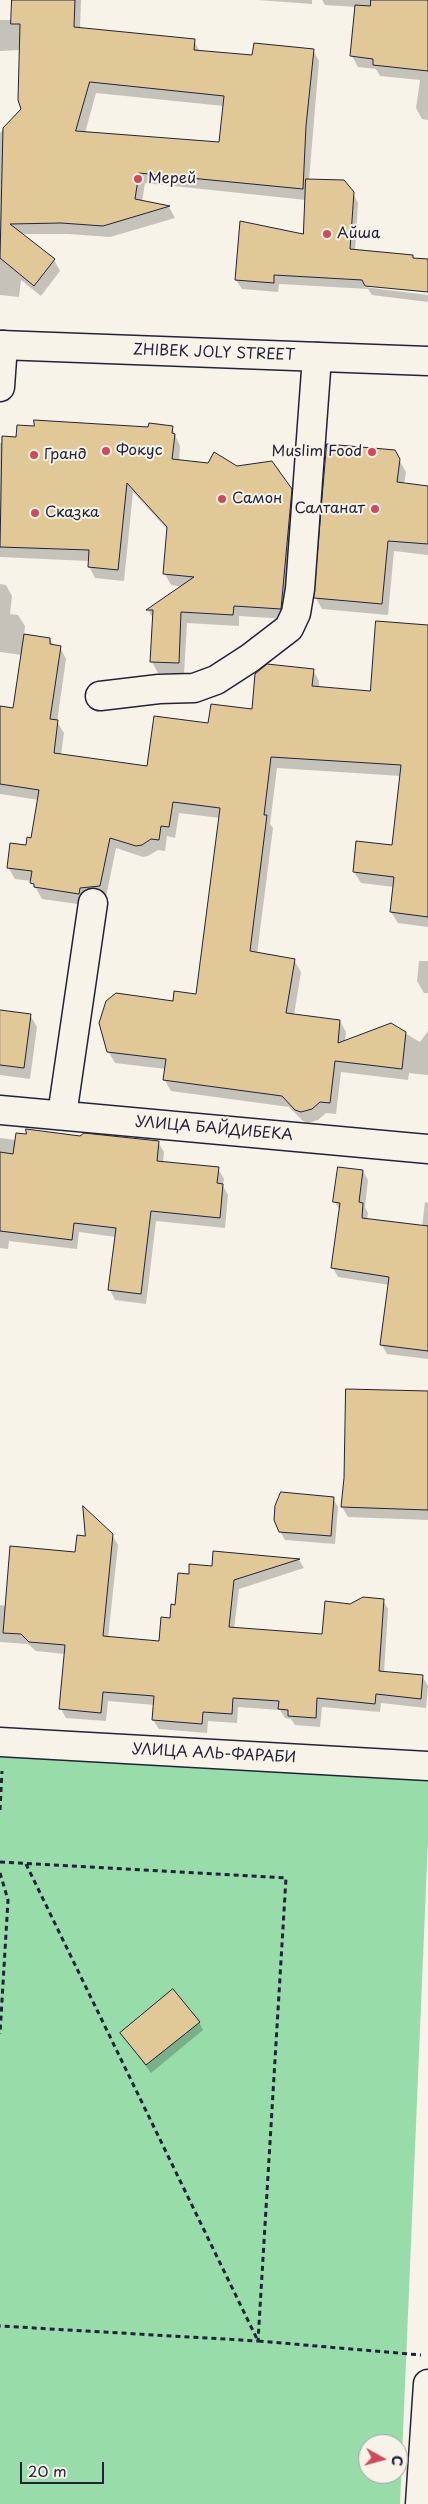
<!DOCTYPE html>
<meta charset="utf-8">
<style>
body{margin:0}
#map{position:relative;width:428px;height:2504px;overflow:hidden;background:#f7f3e8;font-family:"Playpen Sans",sans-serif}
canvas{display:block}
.north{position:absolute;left:358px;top:2434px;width:50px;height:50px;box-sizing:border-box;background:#f7f3e8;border:1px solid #a29fa3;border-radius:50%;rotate:97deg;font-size:14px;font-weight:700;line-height:20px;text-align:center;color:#22223b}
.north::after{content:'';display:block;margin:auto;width:18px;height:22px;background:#d1495b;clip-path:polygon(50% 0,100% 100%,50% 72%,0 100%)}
.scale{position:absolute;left:20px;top:2462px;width:84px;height:22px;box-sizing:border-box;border:2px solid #22223b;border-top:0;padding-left:6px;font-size:15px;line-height:18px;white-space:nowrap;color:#22223b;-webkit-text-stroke:4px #f7f3e8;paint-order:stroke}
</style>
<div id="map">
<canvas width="428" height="2504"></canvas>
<div class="north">С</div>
<div class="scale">20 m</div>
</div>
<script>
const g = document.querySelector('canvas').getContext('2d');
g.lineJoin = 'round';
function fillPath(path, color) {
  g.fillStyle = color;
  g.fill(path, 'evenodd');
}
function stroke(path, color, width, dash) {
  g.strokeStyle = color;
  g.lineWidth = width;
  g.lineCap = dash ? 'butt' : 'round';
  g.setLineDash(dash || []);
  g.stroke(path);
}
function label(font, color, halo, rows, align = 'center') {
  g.font = font + ' "Playpen Sans",sans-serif';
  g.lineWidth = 4;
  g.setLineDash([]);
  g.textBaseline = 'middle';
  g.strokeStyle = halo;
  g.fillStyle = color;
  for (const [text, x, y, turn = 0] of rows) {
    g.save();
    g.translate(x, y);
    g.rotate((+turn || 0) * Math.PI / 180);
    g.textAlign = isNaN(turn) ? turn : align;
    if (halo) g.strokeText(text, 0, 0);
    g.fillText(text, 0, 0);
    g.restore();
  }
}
const green = new Path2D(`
 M0,1757L428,1778V1839L400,2504H0ZM368,2444H398V2474H368Z`);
const shadow = new Path2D(`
 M13,0H81L80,29L194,41L200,52L240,56L313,50L319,61L309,180L353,193L358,203L355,251L413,256L414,259L428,260V292L364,284V287L428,295V302L372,295L368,289L279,284L278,292L242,289L236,280L304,235L306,200L145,183L142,202L169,207L175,218L110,237L68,234H21L54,260L60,271L41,296L21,280L19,297L0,295V133L22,109L20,50L0,51V20H13ZM96,93L224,106L220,143L85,133Z
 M258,0H312V4Z
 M322,0H428V120L422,119L416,108L420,80L380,76L376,69L358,67L352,56L356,7L325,5Z
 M150,428H172L180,446L179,461L236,467L291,490L297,502L287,619L239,616V626L187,623L184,674L158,673L152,662L154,620L148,610L183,587L171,585L165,574L168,530L133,492L124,581L95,578L89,566V561L0,557V443L17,438Z
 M394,451L406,472L404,484L428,488V555L394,551L388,615L322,609L316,598Z
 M0,584L6,585L12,596L10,614L18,615L25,626L24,635L50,639L54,646L60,647L66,659L57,722L64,733L61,755L148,767L209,724L253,711L313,670L319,681V688L371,693L428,627V927L398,923L391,912L394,887L361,883L354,872L393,846L401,776L277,768L270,824L273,828L257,954L294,960L301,972L294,1015L340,1021L346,1032L345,1042L391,1025L420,1042L428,1031V1075L409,1073L408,1080L341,1072L336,1114L326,1113L318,1120L308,1123L303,1121L289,1107L171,1091L164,1079L166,1069L115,1063L108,1051L174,1002L198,996L220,818L179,813L175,838L167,836L165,851L158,850L148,856L143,857L116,848L106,897L86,899L85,905L42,899L32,881L15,879L8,867L32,839L39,800L0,794V707L14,710L22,655L0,652Z
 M419,961H428V993H424L417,981Z
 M0,1011L30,1015L37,1027L30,1079L0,1075Z
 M81,1137L158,1142L164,1152L163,1163L218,1169L224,1179L223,1186L228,1195L225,1228L156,1221L146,1304L115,1300L110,1290L116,1237L79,1232L77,1249L9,1241L8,1249L0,1248V1138L16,1140Z
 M363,1171L368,1180L365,1207L368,1213L367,1220L422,1227L425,1202L428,1203V1359L387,1354L382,1345L390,1285L338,1277L333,1268L340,1211L335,1202Z
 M428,1392V1520L348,1517L342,1507Z
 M333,1498L338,1507L335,1544L285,1540L280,1531Z
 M112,1535L118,1545L108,1638L160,1642L190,1576L213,1567L214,1552L299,1560L304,1568L239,1589L234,1629L324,1635L350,1605L383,1600L388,1609L384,1673L422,1676L428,1686L426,1708L381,1703L380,1712L322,1707L320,1727L295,1725L291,1719L285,1718L280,1710L238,1707L237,1723L208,1721L207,1733L159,1729L153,1720L155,1705L108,1701L106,1721L66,1718L61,1709L65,1654L36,1651L28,1644L0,1642V1605L6,1606L76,1553L87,1537Z
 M199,2022L203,2030L151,2073L121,2033Z`);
const building = new Path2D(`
 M12,0H75L74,27L195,39L194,50L252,55L254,43L314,49L306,126L303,189L139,173L135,199L170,206L103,226L61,223L10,224L55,259L34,286L0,258L3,128L21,109L18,100L20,24H11ZM90,82L224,96L219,142L76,131Z
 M371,0H428V71L373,65V59L350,56L355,5L370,6Z
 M306,179L344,180L354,192L350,249L413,255V258L428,259V292L365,286L362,280L274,275V283L235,280L240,221L303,234Z
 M34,420L148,427L149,423L173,426L172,433L175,434L172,459L208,463L214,452L237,466L272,461L292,489L281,609L234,606L233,615L181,612L179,663L150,662L153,610H146L194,577L163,574L167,527L127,483L118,570L88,567L89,550L0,547L2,436L16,437L17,425L34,426Z
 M327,444L395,450L400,459L397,482L428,486V544L388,541L382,604L314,598Z
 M376,621L428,625V917L390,912L394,877L353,872L356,841L392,845L401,765L271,757L264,815H267L250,951L295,959L286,1013L340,1020L338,1043L391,1023L406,1032L402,1069L335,1061L330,1103L320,1102L312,1109L301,1112L295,1110L282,1096L163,1080L166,1059L107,1052L99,1023L106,1001L116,993L173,1001L174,991L196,994L220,808L173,802L169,827L161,826L159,840L151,839L142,845L136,846L110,838L100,886L80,888L79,894L34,887V884L30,883L32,871L7,868L10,843L26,845L27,837L31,838L39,790L0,784V706L13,708L24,634L50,638V644L61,646L50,719L58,720L54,753L147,766L154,716L208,723L211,704L252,709L255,674L267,664L314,669L312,686L370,691Z
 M0,1010L31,1014L24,1068L0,1065Z
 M26,1129L80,1136L84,1133L159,1141L157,1161L219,1167L217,1183L223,1184L220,1218L151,1211L141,1294L108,1290L116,1228L74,1223L72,1240L0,1231V1152L13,1154L16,1133L26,1134Z
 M338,1167L363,1170L359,1202L363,1203L362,1218L428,1226V1351L380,1345L389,1277L331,1268L340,1203L333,1202Z
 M346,1389L428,1391V1510L341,1507L344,1478Z
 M281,1492L334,1497L331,1536L279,1532L274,1520L275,1506Z
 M83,1506L113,1534L103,1636L159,1641L161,1617L170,1618L171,1604L175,1605L178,1573L189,1574V1564L212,1566L213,1551L300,1559L234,1580L229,1627L322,1634L325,1601L350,1604L363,1597L384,1599L379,1671L423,1675L421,1699L376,1694L375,1704L317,1698L316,1718L288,1716V1710L278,1709L279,1701L233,1698L232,1714L203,1712L202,1724L152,1720L154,1696L103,1692L101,1713L59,1709L65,1645L29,1642L21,1634L3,1633L10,1546L75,1552L77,1535L85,1536Z
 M173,1989L200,2022L146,2065L120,2033Z`);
const path = new Path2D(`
 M0,1810L2,1771
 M0,1862L286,1878L258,2341L0,2326
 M26,1864L258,2341L421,2355
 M0,1873L8,1900L0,2034`);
const minor = new Path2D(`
 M0,387L3,345
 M100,696L159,689L194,688L216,680L250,658L289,628L296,613L300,589L317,357
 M0,1110L428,1149
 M62,1115L93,903
 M0,1742L428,1766
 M420,2504L428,2384`);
const highway = new Path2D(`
 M0,345L428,361`);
const markers = [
 [138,179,5,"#d1495b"],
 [327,234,5,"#d1495b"],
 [106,451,5,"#d1495b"],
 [372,452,5,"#d1495b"],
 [34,455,5,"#d1495b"],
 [222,499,5,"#d1495b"],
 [375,509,5,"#d1495b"],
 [35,513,5,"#d1495b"]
];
const poiNames = [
 ["Мерей",148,179],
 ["Айша",337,234],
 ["Фокус",116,451],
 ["Muslim Food",362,452,"right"],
 ["Гранд",44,455],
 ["Самон",232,499],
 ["Салтанат",365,509,"right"],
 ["Сказка",45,513]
];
const streetNames = [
 ["ZHIBEK JOLY STREET",214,353,2],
 ["УЛИЦА БАЙДИБЕКА",214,1129,5],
 ["УЛИЦА АЛЬ-ФАРАБИ",214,1754,3]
];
fillPath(green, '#97dca9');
fillPath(shadow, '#0003');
fillPath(building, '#e1c897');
stroke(building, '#22223b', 1);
stroke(minor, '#22223b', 31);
stroke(highway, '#22223b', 31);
stroke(path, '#22223b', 3, [5, 4]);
stroke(minor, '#f7f3e8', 28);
stroke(highway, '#f7f3e8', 28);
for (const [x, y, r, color] of markers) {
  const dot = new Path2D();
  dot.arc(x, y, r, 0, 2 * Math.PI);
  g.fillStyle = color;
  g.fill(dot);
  stroke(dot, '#f7f3e8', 2);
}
label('15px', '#22223b', '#f7f3e8', poiNames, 'left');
label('15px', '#22223b', '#f7f3e8', streetNames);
</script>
